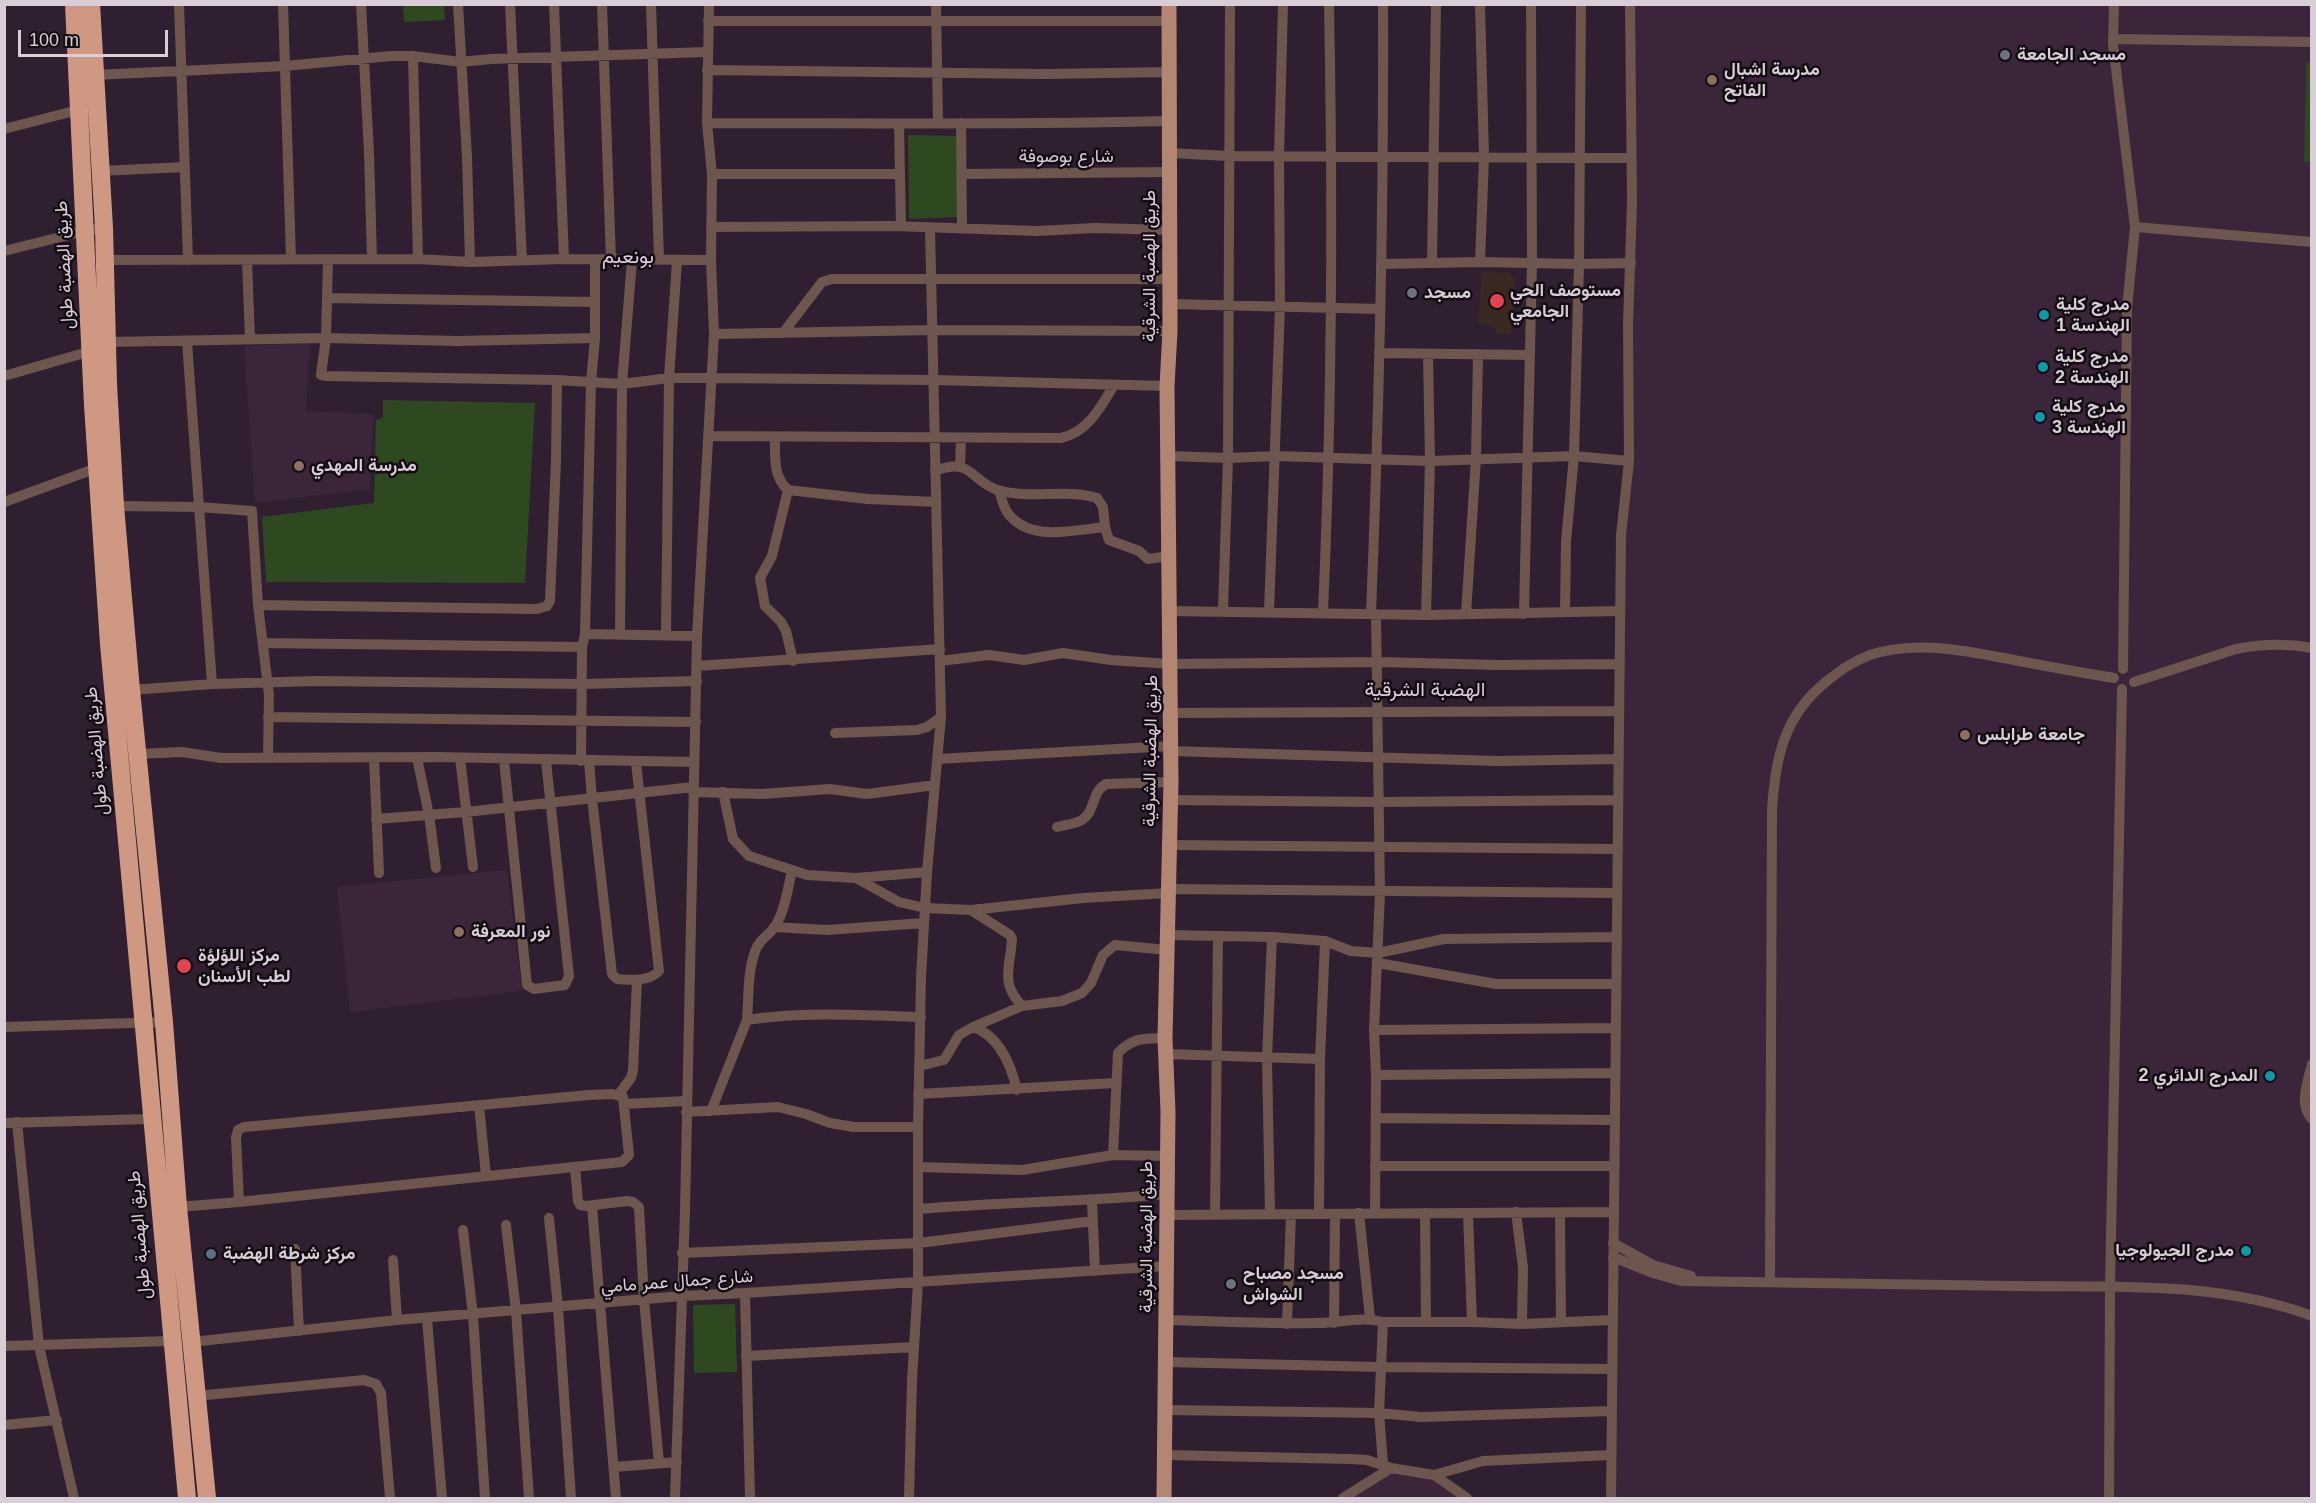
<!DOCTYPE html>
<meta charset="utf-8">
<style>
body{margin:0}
#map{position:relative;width:2316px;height:1503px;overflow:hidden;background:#301f30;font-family:Arial,sans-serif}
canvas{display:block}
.frame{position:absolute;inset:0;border:6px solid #d9cdd8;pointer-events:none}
.scale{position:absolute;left:18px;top:30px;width:150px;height:27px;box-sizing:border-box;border:3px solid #d9cdd8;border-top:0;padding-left:8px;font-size:18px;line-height:21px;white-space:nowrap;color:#d9cdd8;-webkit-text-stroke:4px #130c13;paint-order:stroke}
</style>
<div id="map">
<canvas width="2316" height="1503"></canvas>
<div class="frame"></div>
<div class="scale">100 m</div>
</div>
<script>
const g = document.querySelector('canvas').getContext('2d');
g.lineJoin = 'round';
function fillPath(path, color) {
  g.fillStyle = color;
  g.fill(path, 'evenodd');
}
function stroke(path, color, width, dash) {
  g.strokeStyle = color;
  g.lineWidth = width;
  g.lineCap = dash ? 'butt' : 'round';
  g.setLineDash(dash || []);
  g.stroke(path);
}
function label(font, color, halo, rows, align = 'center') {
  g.font = font + ' Arial,Vazirmatn,sans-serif';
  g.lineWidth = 5;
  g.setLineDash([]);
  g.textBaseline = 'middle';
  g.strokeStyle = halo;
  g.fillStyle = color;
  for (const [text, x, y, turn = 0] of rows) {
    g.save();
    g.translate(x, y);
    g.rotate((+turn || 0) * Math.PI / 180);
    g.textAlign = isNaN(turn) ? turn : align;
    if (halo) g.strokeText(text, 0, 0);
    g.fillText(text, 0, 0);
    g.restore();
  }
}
const built = new Path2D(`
 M1630,5H2311V1498H1611L1621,535L1629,461Z
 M310,343L306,411L373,414L370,489L255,503L244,346Z
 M507,870L522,991L350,1012L337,887Z
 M1391,1468L1434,1475L1467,1498H1343Z`);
const medical = new Path2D(`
 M1482,272L1509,273L1515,280L1511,334H1497L1495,328L1478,322Z`);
const green = new Path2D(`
 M403,5H444L445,20L404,22Z
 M2306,63H2311V162H2304Z
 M908,135L958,136L959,217L909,219Z
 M383,400L535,403L525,583L266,582L262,517L374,503L376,420L383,418Z
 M735,1304L737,1372L694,1373L693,1305Z`);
const street = new Path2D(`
 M179,4L188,260
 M283,4L291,259
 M361,4L369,153L372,259
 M458,4L467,157L470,262
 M510,4L522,260
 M554,4L564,259
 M602,4L611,260
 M651,4L659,260
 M936,4L938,122
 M1480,4L1484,157L1480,262
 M2114,4L2113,44L2135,227L2127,308L2123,669
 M708,21H1169
 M2113,39L2312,42
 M413,56L418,259
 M707,70L1045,74L1171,72
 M94,75L285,66L391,56H413L461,62L491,59L707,52
 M707,123C861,123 1015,125 1169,121
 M961,123L962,229
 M899,124L901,226
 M4,129L78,110
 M1170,153L1229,156L1631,158
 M100,171L185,167
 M712,174H899
 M963,174L1170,172
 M711,227L893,226L1037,231L1095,228L1170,230
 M2135,227L2312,242
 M4,251L85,231L104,228
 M105,260L418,259L470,262L564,259L711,260
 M247,260L250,340
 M328,260L326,338L321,375L325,376L557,380L622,384L669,378H710L934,380L1167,386
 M1432,263L1436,4
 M1381,264L1480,262L1579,264L1631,263
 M328,298L595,302
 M1170,304L1380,309
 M783,333L822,282L832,279H1170
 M714,334L933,330L1170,331
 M107,342L326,338L458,341L595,338
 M187,342L212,684
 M1379,353L1530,355
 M4,376L91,351
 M708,436L1061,438C1088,432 1101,407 1114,385
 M775,438C775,456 773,477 788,490L868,499L936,502
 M1169,456L1228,458L1276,456L1430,461L1574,456L1629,461
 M960,466L961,439
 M935,471C972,456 971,482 998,490C1030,500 1065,488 1097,498L1103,507L1105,527L1109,540L1139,551L1148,559L1169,556
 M788,490L772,556L760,578L765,606L781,622L786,631L793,661
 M999,490C1001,497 1003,506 1007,512C1029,543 1073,530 1105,527
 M4,502L97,468
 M115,506L199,507L252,511L258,605L269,695L268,758
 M258,605L537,609L547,606L550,601L556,461L557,380
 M1223,610L1228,458L1230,4
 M1169,611L1426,615L1620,611
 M1269,612L1280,307L1279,157L1283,4
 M1323,612C1332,409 1333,207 1329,4
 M1565,612L1566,541L1574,456L1579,264L1581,4
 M1371,614C1379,411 1384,208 1383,4
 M1466,614L1476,458L1478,354
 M1524,614L1532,263L1531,4
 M1426,615L1430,461L1428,354
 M585,634L697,636
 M620,635L622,384L632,260
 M666,635L669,378L677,261
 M263,643L582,647
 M940,661L989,655L1024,660L1063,653L1111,660L1171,664L1378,662L1499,665L1620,664
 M697,666L940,649
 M2134,682L2236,649C2261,644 2286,643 2312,648
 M131,690L212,684L316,681L582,684L697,681
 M1170,713L1619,711
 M268,717L696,722
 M835,733L917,730L927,727L941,717
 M1171,751L1497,761L1619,759
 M137,754L182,752L221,758L437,757L694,762
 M374,758L379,873
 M417,758L429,815L436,868
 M460,758L473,867
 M937,759L1171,746
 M504,760L527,985L534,989L565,985L569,976L546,761
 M581,761L582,647L585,634L591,382L595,338V260
 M589,761L592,798L612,974L617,979C631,980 649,982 659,971L636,762
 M693,792L762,794L830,789L867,794L935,785
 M723,792L733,839L749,856L807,875L856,878L927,872
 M1170,800L1379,802L1618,800
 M376,819L466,812L693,787
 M1057,827C1065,825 1075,824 1082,820C1096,811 1091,792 1106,784L1171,782
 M1169,845L1618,849
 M856,878L899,902L925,908L971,910L1083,898L1169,893
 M1168,889L1617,893
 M971,910L1010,935L1012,939C1010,969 1000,982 1022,1006
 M774,927L827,930L924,923
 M1168,935L1272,937L1325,941L1320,1059L1319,1213
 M1325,941L1351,951L1378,953L1444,939L1617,937
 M1378,963L1496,984H1616
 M747,1020C749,997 747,971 756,949C760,939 768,936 774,928C785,912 788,888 792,870
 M4,1027L164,1022
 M973,1027L1022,1006L1062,1001L1082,993L1091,983L1103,955L1115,945L1167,950
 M1374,1030L1616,1028
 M1166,1054L1320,1059
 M2312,1064C2308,1082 2298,1104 2312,1119
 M919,1066L944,1060L959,1035L973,1027C1000,1036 1011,1065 1017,1090
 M1376,1075L1615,1073
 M619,1094L631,1078L633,1070L637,980
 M918,1094L1115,1083
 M624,1104L686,1101
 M479,1105L486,1176
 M711,1111L747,1020C804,1011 863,1015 921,1017
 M686,1112L778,1107L806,1114L830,1123L854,1127H918
 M1376,1118L1615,1120
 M17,1122L39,1346L74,1498
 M4,1123L150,1119
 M1113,1155L1118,1053C1133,1037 1144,1039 1165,1038
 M1375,1166H1614
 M575,1167L578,1201L580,1205L586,1206L627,1201L633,1202L639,1207L644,1300L659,1463
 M918,1167L1022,1170L1113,1155L1167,1156
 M1092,1201L1095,1271
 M592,1206L616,1498
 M178,1207L239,1202L622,1162L629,1155L623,1097L612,1094L589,1095L244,1127L238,1130L236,1137L239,1202
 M919,1209C1002,1202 1084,1202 1166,1194
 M1516,1212L1523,1268L1522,1324
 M1359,1213L1370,1318
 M1375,1213L1376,1075L1374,1030L1380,893L1376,614
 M1425,1213L1426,1322
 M1468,1213L1472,1322
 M1560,1213L1561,1321
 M1270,1214L1267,1059L1272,937
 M1166,1215L1614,1212
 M1215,1215L1218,936
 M549,1218L558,1307L571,1498
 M506,1225L516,1311L529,1498
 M463,1230L473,1315L485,1498
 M1613,1243L1653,1265L1691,1276
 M295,1249L299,1331
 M682,1253L919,1243L1093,1221
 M1613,1257L1653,1273L1681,1281C1792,1282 1903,1284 2014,1286C2114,1287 2217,1281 2312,1316
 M393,1260L397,1320
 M1770,1282L1772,811C1775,758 1784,715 1827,681C1841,670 1853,661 1870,655C1918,639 1971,652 2019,661C2051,667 2083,673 2114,678
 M745,1293L750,1498
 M427,1319L442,1498
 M1166,1320C1217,1321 1268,1324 1319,1323C1340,1323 1362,1316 1383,1322H1472L1522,1324L1613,1320
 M1383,1322L1379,1413L1383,1464
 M1334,1323L1335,1214
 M1287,1324L1291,1214
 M191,1342L397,1320L682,1296L745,1293L1166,1266
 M4,1346L171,1341
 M746,1356L914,1347
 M1166,1362L1381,1367L1612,1369
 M196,1396L364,1380L376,1384L381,1393L390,1498
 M1166,1410L1379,1413L1421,1417L1612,1411
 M4,1425L57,1420
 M1165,1455L1350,1459L1367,1460L1391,1468
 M614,1467L677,1462
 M1434,1475L1483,1461L1611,1455
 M675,1498L685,1211L697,636L714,334L711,260L712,174L707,123L709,4
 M909,1498L912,1380L918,1282V1127L921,977L927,872L941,717L930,228
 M1343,1498L1391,1468L1434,1475L1467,1498
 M1611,1498L1621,535L1629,461L1628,325L1632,202L1630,4
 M2109,1498L2110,1287L2122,689`);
const primary = new Path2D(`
 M1164,1498L1168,1112L1165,1038L1171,782L1167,386L1170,331L1169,4`);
const highway = new Path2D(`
 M74,4L93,405L109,644L187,1498
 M91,4L104,228L108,384L115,506L131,690L164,1022L178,1207L207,1498`);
const markers = [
 [2005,55,6,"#6b7280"],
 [1712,80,6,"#8d6e63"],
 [1412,293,6,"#6b7280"],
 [1497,301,8,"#e0444e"],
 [2044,315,6,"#0f9aa8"],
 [2043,367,6,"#0f9aa8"],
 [2040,417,6,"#0f9aa8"],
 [299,466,6,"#8d6e63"],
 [1965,735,6,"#8d6e63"],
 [459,932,6,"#8d6e63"],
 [184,966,8,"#e0444e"],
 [2270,1076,6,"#0f9aa8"],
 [2246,1251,6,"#0f9aa8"],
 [211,1254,6,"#5c6f8a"],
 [1231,1284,6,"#6b7280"]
];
const poiNames = [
 ["مسجد الجامعة",2017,55],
 ["مدرسة اشبال",1724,70],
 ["الفاتح",1724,91],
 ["مستوصف الحي",1510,291],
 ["الجامعي",1510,312],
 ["مسجد",1424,293],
 ["مدرج كلية",2056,305],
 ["الهندسة 1",2056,326],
 ["مدرج كلية",2055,357],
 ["الهندسة 2",2055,378],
 ["مدرج كلية",2052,407],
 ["الهندسة 3",2052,428],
 ["مدرسة المهدي",311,466],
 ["جامعة طرابلس",1977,735],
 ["نور المعرفة",471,932],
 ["مركز اللؤلؤة",198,956],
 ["لطب الأسنان",198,977],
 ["المدرج الدائري 2",2258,1076,"right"],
 ["مدرج الجيولوجيا",2234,1251,"right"],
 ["مركز شرطة الهضبة",223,1254],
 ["مسجد مصباح",1243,1274],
 ["الشواش",1243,1295]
];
const streetNames = [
 ["شارع بوصوفة",1066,157],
 ["طريق الهضبة طول",65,265,-93],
 ["طريق الهضبة الشرقية",1150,266,-90],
 ["طريق الهضبة طول",97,751,-95],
 ["طريق الهضبة الشرقية",1151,751,-89],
 ["طريق الهضبة طول",140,1235,-95],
 ["طريق الهضبة الشرقية",1147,1237,-90],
 ["شارع جمال عمر مامي",677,1282,-4]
];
const neighbourhoodNames = [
 ["بونعيم",628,257],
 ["الهضبة الشرقية",1425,690]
];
fillPath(built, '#3b253b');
fillPath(medical, '#3a2822');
fillPath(green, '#2e4920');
stroke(street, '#6d564d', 10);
stroke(primary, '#b38673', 15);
stroke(highway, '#cf9882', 18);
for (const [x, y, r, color] of markers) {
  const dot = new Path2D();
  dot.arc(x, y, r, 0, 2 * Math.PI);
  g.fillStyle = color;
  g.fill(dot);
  stroke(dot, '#130c13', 2);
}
label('bold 18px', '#d9cdd8', '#130c13', poiNames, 'left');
label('18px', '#d9cdd8', '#130c13', streetNames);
label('20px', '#e0cae0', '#130c13', neighbourhoodNames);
</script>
